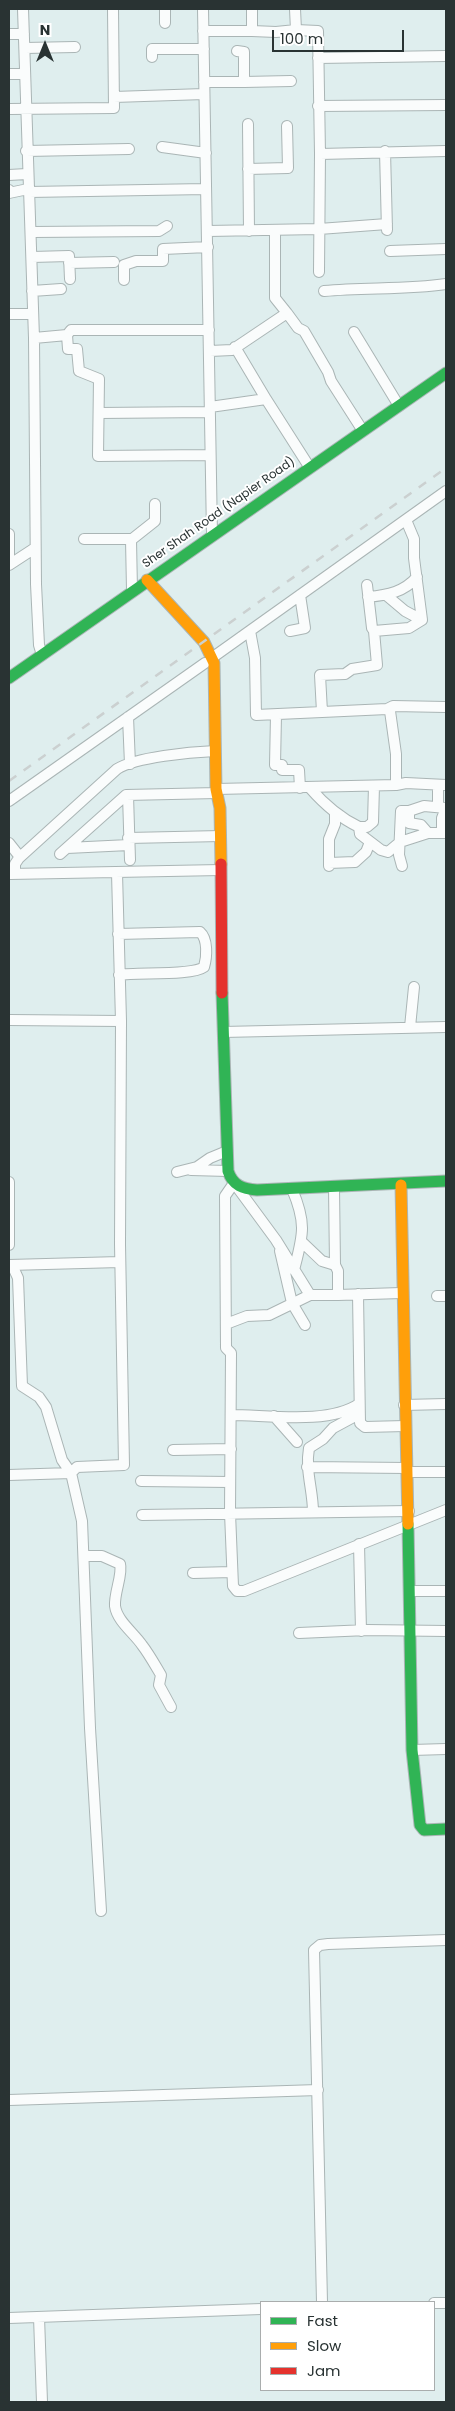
<!DOCTYPE html>
<style>
body{margin:0}
#map{position:relative;width:455px;height:2411px;overflow:hidden;background:#dfeeee;font-family:Poppins,sans-serif}
canvas{display:block}
.frame{position:absolute;inset:0;border:10px solid #293333;pointer-events:none}
.legend{position:absolute;left:260px;top:2301px;width:175px;height:90px;box-sizing:border-box;background:#fff;border:1px solid #a9adad;margin:0;padding:6px 9px;list-style:none;font-size:15px;color:#293333}
.legend li{display:flex;align-items:center;gap:10px;height:25px}
.legend b{width:25px;border:1px solid #a9adad}
.north{position:absolute;left:20px;top:20px;width:50px;height:50px;-webkit-text-stroke:4px #fff;paint-order:stroke;rotate:0deg;font-size:14px;font-weight:700;line-height:20px;text-align:center;color:#293333}
.north::after{content:'';display:block;margin:auto;width:18px;height:22px;background:#293333;clip-path:polygon(50% 0,100% 100%,50% 72%,0 100%)}
.scale{position:absolute;left:272px;top:30px;width:132px;height:22px;box-sizing:border-box;border:2px solid #293333;border-top:0;padding-left:6px;font-size:15px;line-height:18px;white-space:nowrap;color:#293333;-webkit-text-stroke:4px #fff;paint-order:stroke}
</style>
<div id="map">
<canvas width="455" height="2411"></canvas>
<div class="frame"></div>
<ul class="legend">
<li><b style="height:6px;background:#30b455"></b>Fast</li>
<li><b style="height:6px;background:#ff9f0a"></b>Slow</li>
<li><b style="height:6px;background:#e5322d"></b>Jam</li>
</ul>
<div class="north">N</div>
<div class="scale">100 m</div>
</div>
<script>
const g = document.querySelector('canvas').getContext('2d');
g.lineJoin = 'round';
function stroke(path, color, width, dash) {
  g.strokeStyle = color;
  g.lineWidth = width;
  g.lineCap = dash ? 'butt' : 'round';
  g.setLineDash(dash || []);
  g.stroke(path);
}
function label(font, color, halo, rows, align = 'center') {
  g.font = font + ' Poppins,sans-serif';
  g.lineWidth = 4;
  g.setLineDash([]);
  g.textBaseline = 'middle';
  g.strokeStyle = halo;
  g.fillStyle = color;
  for (const [text, x, y, turn = 0] of rows) {
    g.save();
    g.translate(x, y);
    g.rotate((+turn || 0) * Math.PI / 180);
    g.textAlign = isNaN(turn) ? turn : align;
    if (halo) g.strokeText(text, 0, 0);
    g.fillText(text, 0, 0);
    g.restore();
  }
}
const street = new Path2D(`
 M23,9L34,338L67,335L68,349H77L79,371L99,379L98,456L210,455
 M165,9V23
 M203,9L212,535
 M252,9V31L276,32L296,30L295,9
 M296,30L318,31L320,154L319,272
 M203,31H252
 M9,34H24
 M25,48L75,47
 M152,57V49H204
 M318,58L446,56
 M9,74H25
 M204,82H244V52L237,51
 M244,82L291,81
 M114,97L204,94
 M318,106L446,105
 M9,109L114,108L113,9
 M248,124L249,231
 M162,147L206,153
 M26,151L129,149
 M385,151L387,230
 M320,154L446,151
 M248,169L288,168L287,126
 M9,175L27,174
 M9,190V193L28,189
 M29,192L206,189
 M275,230V298L287,313
 M208,231L319,229L387,224
 M32,232L159,231L167,226
 M390,251L446,249
 M32,257L69,256L70,279
 M69,263L114,262
 M124,280V265L136,261H163V249L208,247
 M32,291L61,289
 M324,291C365,287 406,290 446,284
 M9,314H33
 M354,332L399,406
 M67,335L71,330H209
 M34,338L36,584L39,645L42,655
 M235,347L266,399
 M210,351L232,350L287,313L298,328L304,331L328,372L331,381L363,431
 M210,407L266,399L310,468
 M99,413L210,412
 M406,520L414,539V558L422,620
 M9,534V565
 M84,539H132
 M9,565L35,548
 M367,585L372,628L374,631L409,628L422,620
 M132,590L131,540L155,521V504
 M386,595L405,611L422,620
 M368,597C388,595 404,592 417,577
 M250,631L255,658L256,715L322,712
 M290,631L305,628L300,595
 M216,655L446,491
 M387,709L393,706L446,707
 M276,715L275,765H282V770H299L300,788
 M128,717L130,764
 M396,785L406,783L446,785
 M438,785V807
 M374,786L373,822L367,827H359L360,834L381,850L388,852L400,842L428,833
 M310,788C324,804 340,818 359,827
 M216,789L396,785V754L390,711L387,709L322,712L320,675L345,674L352,669L377,665L374,631
 M128,795L130,860
 M9,801L205,663
 M409,811L424,806L446,808
 M442,833V818L446,808
 M128,838L221,836
 M9,843L20,857
 M67,848L129,845
 M60,854L126,795L217,793
 M329,863L355,862L366,852L370,842
 M329,866V839L335,824V812
 M402,866L399,855L401,811H409V823L421,825L428,833H446
 M10,874L221,870
 M15,874V864L19,858L117,769C136,757 191,752 215,751
 M118,934L200,932C208,939 207,957 204,967C192,976 137,972 119,975
 M9,1020L121,1021
 M410,1027L414,987
 M223,1032L446,1027
 M191,1170L228,1171
 M177,1172L197,1167L210,1158L227,1151
 M9,1182V1245
 M234,1183L225,1196L226,1348L231,1353L230,1513L233,1586L237,1591H244L446,1510
 M237,1187L276,1240L310,1295
 M292,1189C307,1224 303,1235 294,1270
 M302,1242L322,1261L335,1265
 M280,1251L292,1303L305,1325
 M9,1265L120,1262
 M12,1265L18,1278L22,1386L39,1397L46,1407L62,1460L71,1473L82,1521L90,1728L101,1911
 M358,1294L360,1423L365,1427L405,1426
 M338,1295L401,1293
 M437,1296H446
 M226,1324L247,1316L269,1315L310,1295H338V1271L335,1265L334,1188
 M404,1405L446,1404
 M231,1415C267,1415 328,1425 359,1404
 M274,1416L297,1442
 M173,1450L231,1449
 M307,1467L407,1468
 M407,1472H446
 M9,1475L71,1473L77,1467L124,1465L120,1244L121,1021L117,873
 M141,1481L230,1482
 M313,1512C313,1490 305,1471 309,1448L323,1439L333,1428L359,1414
 M142,1515L409,1511
 M359,1544L361,1631
 M85,1556H102L120,1564C123,1574 114,1593 115,1606C117,1621 134,1633 142,1645C149,1654 155,1665 161,1675L159,1685L171,1707
 M193,1573L232,1572
 M410,1591H446
 M299,1633L367,1630L446,1631
 M412,1750L446,1749
 M9,2100L318,2090
 M322,2302L314,1950L320,1945L328,1944L446,1940
 M434,2303H446
 M39,2317L42,2402
 M9,2318L261,2309`);
const fast = new Path2D(`
 M9,678L446,373
 M222,993L228,1171C233,1186 243,1189 257,1190L446,1181
 M408,1524L412,1750L420,1825L424,1830L446,1829`);
const slow = new Path2D(`
 M147,580L204,642L214,663L216,789L220,808L221,864
 M401,1185L408,1524`);
const jam = new Path2D(`
 M221,864L222,993`);
const rail = new Path2D(`
 M9,781L446,468`);
const streetNames = [
 ["Sher Shah Road (Napier Road)",219,513,-35]
];
stroke(street, '#aab5b5', 12);
stroke(fast, '#aab5b5', 13);
stroke(slow, '#aab5b5', 13);
stroke(jam, '#aab5b5', 13);
stroke(street, '#fafcfc', 10);
stroke(fast, '#30b455', 11);
stroke(slow, '#ff9f0a', 11);
stroke(jam, '#e5322d', 11);
stroke(rail, '#cbd0d0', 2.5, [9, 9]);
label('12px', '#293333', '#fff', streetNames);
</script>
